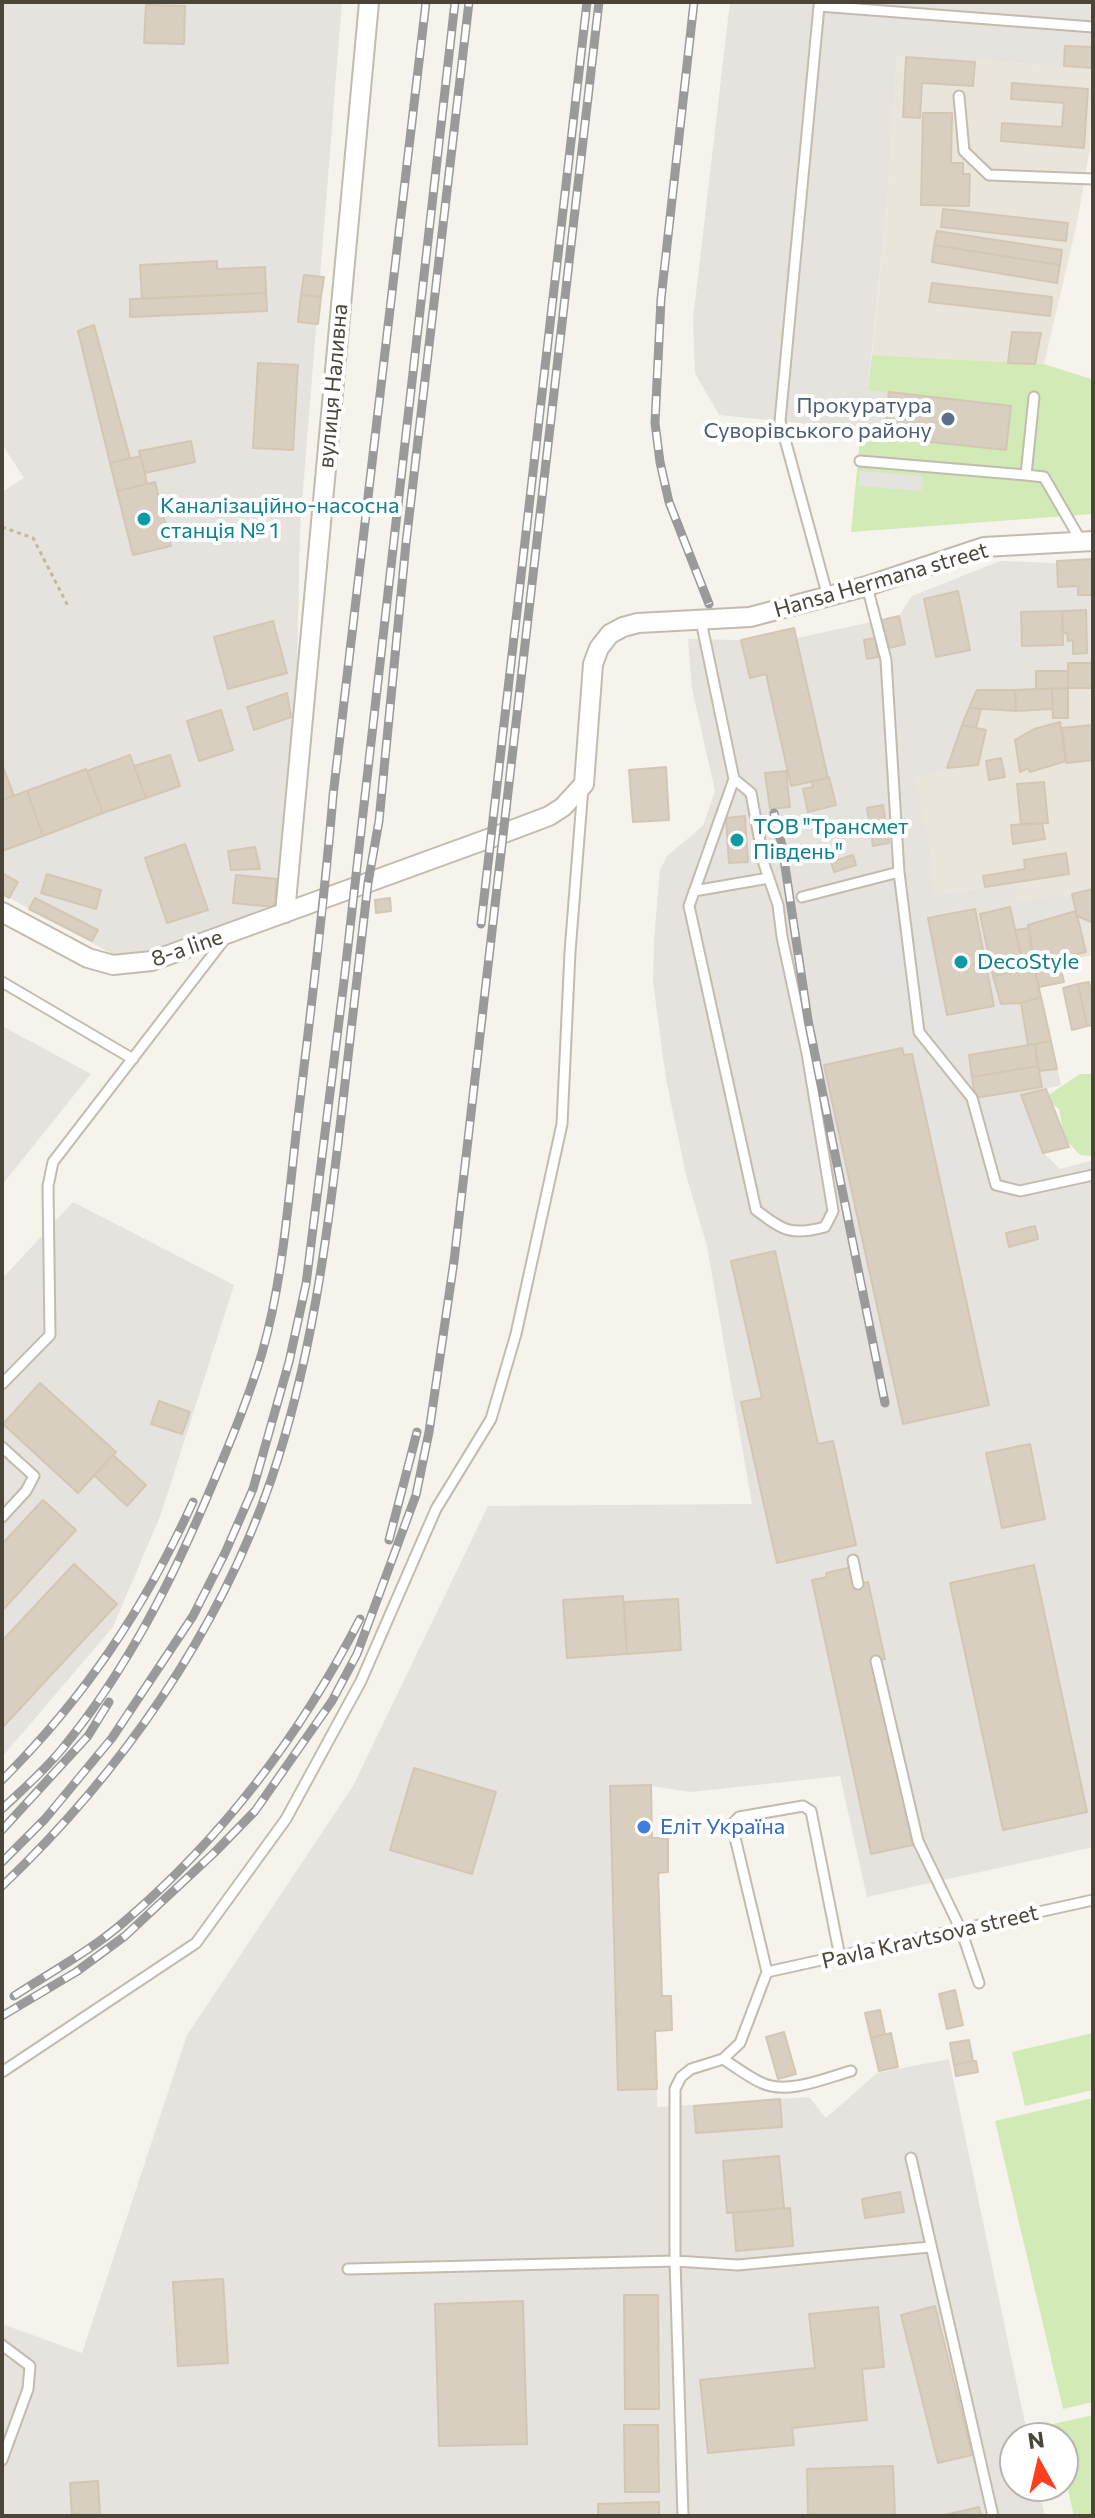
<!DOCTYPE html>
<meta charset="utf-8">
<style>
body{margin:0}
#map{position:relative;width:1095px;height:2518px;overflow:hidden;background:#f6f3ec;font-family:Commissioner,sans-serif}
canvas{display:block}
.frame{position:absolute;inset:0;border:4px solid #4b4439;pointer-events:none}
.north{position:absolute;left:999px;top:2422px;width:80px;height:80px;box-sizing:border-box;background:#fff;border:2px solid #b7b4b0;border-radius:50%;rotate:352deg;font-size:22px;font-weight:700;line-height:32px;text-align:center;color:#4b4439}
.north::after{content:'';display:block;margin:auto;width:28px;height:36px;background:#fc3f1d;clip-path:polygon(50% 0,100% 100%,50% 72%,0 100%)}
</style>
<div id="map">
<canvas width="1095" height="2518"></canvas>
<div class="frame"></div>
<div class="north">N</div>
</div>
<script>
const g = document.querySelector('canvas').getContext('2d');
g.lineJoin = 'round';
function fillPath(path, color) {
  g.fillStyle = color;
  g.fill(path, 'evenodd');
}
function stroke(path, color, width, dash) {
  g.strokeStyle = color;
  g.lineWidth = width;
  g.lineCap = dash ? 'butt' : 'round';
  g.setLineDash(dash || []);
  g.stroke(path);
}
function label(font, color, halo, rows, align = 'center') {
  g.font = font + ' Commissioner,sans-serif';
  g.lineWidth = 8;
  g.setLineDash([]);
  g.textBaseline = 'middle';
  g.strokeStyle = halo;
  g.fillStyle = color;
  for (const [text, x, y, turn = 0] of rows) {
    g.save();
    g.translate(x, y);
    g.rotate((+turn || 0) * Math.PI / 180);
    g.textAlign = isNaN(turn) ? turn : align;
    if (halo) g.strokeText(text, 0, 0);
    g.fillText(text, 0, 0);
    g.restore();
  }
}
const residential = new Path2D(`
 M897,56L1093,68L1090,148L1077,223L1044,364L872,355L887,203Z
 M1093,688V955L1087,956L1072,894L1019,902L1012,882L934,895L916,778L945,772L977,690Z`);
const industrial = new Path2D(`
 M2,2H342L300,528L296,720L280,907L127,962L2,894V492L24,478L2,444Z
 M730,2H1093V68L897,56L887,203L868,389L889,392L884,432L719,415L695,373L693,319Z
 M1093,559V688L977,691L945,772L916,778L930,852L934,895L1013,882L1019,901L1072,894L1087,956L1035,968L1061,1085L1021,1095L1043,1153L1060,1169L1093,1160V1847L867,1897L840,1776L691,1792L651,1786L657,2107L809,2097L826,2118L877,2073L949,2059L1028,2438H1015V2486H1038L1045,2516H2V2324L82,2353L187,2035L353,1786L488,1506L752,1504L707,1246L686,1175L666,1079L653,982L654,939L660,870L667,856L703,826L715,791L692,689L688,639L741,640L794,628L797,638L899,616L912,596L1000,561L1056,563Z
 M2,1026L91,1074L2,1185Z
 M73,1202L234,1285L161,1514L113,1627L2,1757V1279Z`);
const green = new Path2D(`
 M872,355L1044,364L1091,379L1093,514L851,532L861,429L884,431L888,393L868,390Z
 M1080,1074H1093V1156L1080,1155L1064,1138L1059,1109L1044,1098Z
 M1093,2033V2090L1025,2106L1012,2052Z
 M1093,2098V2402L1063,2409L995,2121Z
 M1093,2415V2516H1074L1063,2468V2438H1056L1053,2424Z`);
const parking = new Path2D(`
 M860,471L923,476L921,491L859,486Z
 M890,889L913,1015L906,1017L880,979L871,894Z
 M924,906L947,1015L969,1055L947,1060L922,1023L908,908Z
 M920,1038L972,1206L947,1212L910,1041Z
 M1021,1095L1043,1153L1054,1163L1020,1174L992,1154L978,1104Z`);
const building = new Path2D(`
 M146,5L185,6L184,44L144,43Z
 M1065,46L1093,47V68L1064,66Z
 M906,57L975,62L973,86L922,83L920,118L903,117Z
 M1012,83L1088,89L1084,148L1001,141L1002,123L1062,127L1064,103L1011,99Z
 M923,113H952L951,163H963V174H970L969,206L921,205Z
 M943,209L1068,223L1066,241L941,227Z
 M937,231L1062,250L1060,265L934,245Z
 M934,245L1060,265L1057,283L932,262Z
 M217,261V269L265,267L266,293L142,299L140,265Z
 M304,275L324,277L321,297L301,295Z
 M932,283L1052,297L1050,316L929,302Z
 M266,293L267,311L130,317V299Z
 M301,295L321,297L318,324L298,322Z
 M94,325L130,458L110,463L78,331Z
 M1012,332L1041,333L1035,364L1008,363Z
 M258,363L298,365L293,450L253,448Z
 M889,392L1011,406L1006,450L884,437Z
 M191,441L195,462L145,473L139,451Z
 M141,456L147,484L117,491L110,463Z
 M155,482L171,546L133,555L117,491Z
 M1093,559V595H1078V586L1058,587L1057,561Z
 M958,591L970,650L936,657L924,599Z
 M1086,610L1087,653L1073,654V640L1068,641L1067,633H1063L1062,611Z
 M1062,611L1063,645L1022,646L1021,612Z
 M899,616L905,644L889,648L882,620Z
 M273,621L287,673L228,689L214,637Z
 M794,628L828,778L791,786L766,674L750,678L741,640Z
 M875,638L878,657L867,659L864,640Z
 M1068,663H1092V688H1068Z
 M1036,671H1068V688L1036,689Z
 M1068,688V718H1053L1052,689Z
 M1036,689H1052L1053,709L1016,711L1015,690Z
 M977,690H1015L1016,711L969,708Z
 M287,693L291,717L254,730L247,707Z
 M969,708L981,709L976,728L962,725Z
 M221,710L233,750L199,761L187,721Z
 M1060,722L1066,761L1030,772L1028,768L1020,772L1015,740L1034,729Z
 M962,725L986,730L978,765L947,768Z
 M1093,725V760L1066,763L1062,728Z
 M130,755L146,798L103,813L87,771Z
 M170,755L180,786L146,798L134,766Z
 M1001,758L1005,777L989,780L986,761Z
 M2,764L14,796L2,800Z
 M666,767L669,820L633,822L629,770Z
 M86,769L103,813L43,836L27,791Z
 M786,771L790,807L770,809L765,773Z
 M829,777L836,805L808,812L803,789L813,787L812,782Z
 M1044,782L1048,823L1021,825L1017,784Z
 M27,791L43,836L2,851V800Z
 M883,805L889,843L873,846L867,808Z
 M745,816L748,862L729,863L726,818Z
 M1042,823L1045,839L1013,844L1011,825Z
 M185,844L208,910L167,923L145,858Z
 M255,847L260,869L231,870L228,851Z
 M1066,853L1069,874L985,887L983,876L1025,869L1024,860Z
 M853,855L856,865L834,872L831,862Z
 M2,873L18,882L9,898L2,894Z
 M47,874L101,890L96,909L41,893Z
 M236,875L277,879L274,907L233,903Z
 M1093,889V922H1091L1077,916L1072,894Z
 M35,898L98,930L92,941L29,909Z
 M390,898L391,911L376,913L375,900Z
 M1010,907L1024,969L993,976L980,914Z
 M975,909L994,1006L947,1015L928,918Z
 M1076,911L1086,952L1034,963L1028,925Z
 M1029,928L1034,959L1022,961L1015,930Z
 M1059,962L1064,982L1039,987L1034,968Z
 M1034,968L1041,997L1021,1003L1001,1004L993,976Z
 M1089,982L1093,999V1025L1087,1026L1078,984Z
 M1078,984L1087,1026L1072,1030L1063,988Z
 M1041,997L1051,1041L1028,1045L1021,1003Z
 M1051,1041L1057,1069L1039,1071L1035,1044Z
 M1035,1044L1038,1066L972,1077L969,1055Z
 M902,1048L904,1055L912,1054L989,1405L903,1424L824,1065Z
 M1038,1066L1042,1087L975,1098L972,1077Z
 M1046,1089L1069,1147L1043,1153L1021,1095Z
 M1035,1226L1038,1239L1009,1247L1006,1233Z
 M775,1251L818,1444L833,1441L856,1545L777,1563L741,1402L762,1398L731,1261Z
 M40,1383L116,1452L78,1493L3,1424Z
 M159,1401L190,1412L182,1434L151,1424Z
 M1030,1444L1045,1519L1002,1528L986,1453Z
 M113,1455L146,1485L127,1506L94,1475Z
 M43,1500L76,1530L2,1611V1544Z
 M74,1564L117,1604L2,1728V1641Z
 M1034,1565L1087,1812L1003,1830L950,1583Z
 M852,1567L856,1584L868,1582L885,1659L874,1661L913,1845L871,1854L812,1580L827,1577L826,1573Z
 M623,1596L627,1654L567,1658L563,1600Z
 M678,1599L681,1650L627,1654L624,1602Z
 M414,1768L496,1792L472,1874L390,1850Z
 M651,1785L652,1838H668V1872L658,1873L662,1996H671L672,2030L655,2031L657,2089L618,2090L610,1786Z
 M955,1990L963,2025L947,2029L939,1994Z
 M880,2010L885,2034L871,2038L865,2013Z
 M784,2032L796,2074L778,2079L766,2037Z
 M891,2033L898,2067L879,2071L871,2038Z
 M969,2040L973,2061L954,2065L950,2043Z
 M973,2061H976L978,2072L956,2076L954,2065Z
 M780,2099L782,2127L696,2133L694,2106Z
 M779,2156L784,2208L727,2213L723,2161Z
 M900,2192L904,2212L865,2218L862,2199Z
 M790,2208L793,2246L736,2251L733,2213Z
 M223,2279L228,2363L178,2366L173,2282Z
 M624,2295H658L659,2409H625Z
 M523,2301L527,2444L439,2446L435,2304Z
 M935,2306L972,2455L938,2463L901,2315Z
 M878,2307L884,2367L862,2369L867,2420L792,2428L794,2445L708,2453L700,2380L815,2368L809,2314Z
 M624,2425H658L659,2492H625Z
 M893,2466L895,2516H808L807,2469Z
 M98,2481L100,2516H72L70,2483Z
 M659,2502V2516H598V2504Z
 M979,2507L981,2516H940Z`);
const path = new Path2D(`
 M2,527L33,538L69,608`);
const lane = new Path2D(`
 M959,96L964,151L989,175L1093,179
 M1034,397L1026,475L1044,477L1081,541
 M860,461L1026,475
 M867,586L886,660L899,872L919,1032L972,1098L996,1185L1020,1191L1093,1175
 M828,597L780,421L819,6L1093,27
 M701,621L734,779L689,906L756,1210C784,1231 791,1236 825,1227L833,1211L807,1053L782,937L778,905L764,864L751,793L734,779
 M694,891L769,878
 M802,897L899,872
 M2,982L133,1059
 M2,1384L50,1335L48,1186L53,1162L227,936
 M2,1447L34,1476L26,1491L2,1517
 M853,1560L858,1584
 M876,1661L918,1841L961,1930L979,1983
 M767,1972L1093,1900
 M723,2059C736,2067 748,2077 762,2083C788,2095 825,2078 851,2071
 M2,2072L196,1943L286,1819L361,1681L436,1509L491,1419L516,1334L562,1124L570,952L583,787
 M911,2158L993,2516
 M348,2269L675,2261L738,2265L930,2247
 M2,2345L30,2366L28,2389L2,2460
 M683,2516L675,2261V2089L681,2077L691,2069L723,2059L740,2043L767,1972L733,1829L734,1822L739,1817L803,1806L811,1811L840,1957`);
const street = new Path2D(`
 M2,912L88,958L113,965L152,961L504,833L549,816L563,807L584,784L593,664L599,648L610,634L623,627L638,623L750,617L867,586L984,547L1093,541
 M285,913L369,2`);
const rail = new Path2D(`
 M694,2L661,299L655,423L660,462L669,502L709,604
 M774,813L782,846L808,1020L885,1403
 M481,924L587,2
 M389,1540L417,1432
 M2,1780C85,1697 144,1609 193,1502
 M2,1809C22,1790 44,1771 62,1749C127,1670 174,1577 213,1483C231,1440 249,1397 262,1353C283,1280 288,1201 297,1126C310,1016 324,907 333,796L426,2
 M2,1830L88,1736L109,1702
 M2,1862L45,1819L112,1738L193,1616L225,1553L253,1489L289,1362L306,1284L344,981L455,2
 M2,1886C120,1774 218,1634 271,1480C311,1363 327,1240 341,1118C350,1039 359,961 368,883L379,821L406,543L469,2
 M14,1996C51,1972 92,1950 125,1921C224,1836 301,1734 360,1619
 M2,2016L76,1972L125,1936L214,1853L255,1811L332,1701L357,1654L416,1495L429,1432L454,1261L599,2`);
const markers = [
 [948,419,8,"#5c6f8a"],
 [144,519,8,"#0f9aa8"],
 [737,840,8,"#0f9aa8"],
 [961,962,8,"#0f9aa8"],
 [644,1827,8,"#3f7fe0"]
];
const streetNames = [
 ["вулиця Наливна",333,386,-85],
 ["Hansa Hermana street",881,580,-16],
 ["8-a line",187,948,-19],
 ["Pavla Kravtsova street",930,1937,-13]
];
const serviceNames = [
 ["Прокуратура",932,406],
 ["Суворівського району",932,431]
];
const cultureNames = [
 ["Каналізаційно-насосна",160,506],
 ["станція № 1",160,531],
 ["ТОВ \"Трансмет",753,827],
 ["Південь\"",753,852],
 ["DecoStyle",977,962]
];
const shopNames = [
 ["Еліт Україна",660,1827]
];
fillPath(residential, '#eae5da');
fillPath(industrial, '#e6e2dd');
fillPath(green, '#d2eab5');
fillPath(parking, '#e5e3e0');
fillPath(building, '#d8cfc1');
stroke(building, '#d3c7b4', 2);
stroke(lane, '#c2bbae', 13);
stroke(street, '#c2bbae', 22);
stroke(path, '#c4b79f', 3, [4, 4]);
stroke(lane, '#fff', 9);
stroke(street, '#fff', 18);
stroke(rail, '#9a9a9a', 9);
stroke(rail, '#fff', 6, [18]);
for (const [x, y, r, color] of markers) {
  const dot = new Path2D();
  dot.arc(x, y, r, 0, 2 * Math.PI);
  g.fillStyle = color;
  g.fill(dot);
  stroke(dot, '#fff', 3);
}
label('22px', '#4b4439', '#fff', streetNames);
label('22px', '#4e5e75', '#fff', serviceNames, 'right');
label('22px', '#0d838f', '#fff', cultureNames, 'left');
label('22px', '#366cbe', '#fff', shopNames, 'left');
</script>
